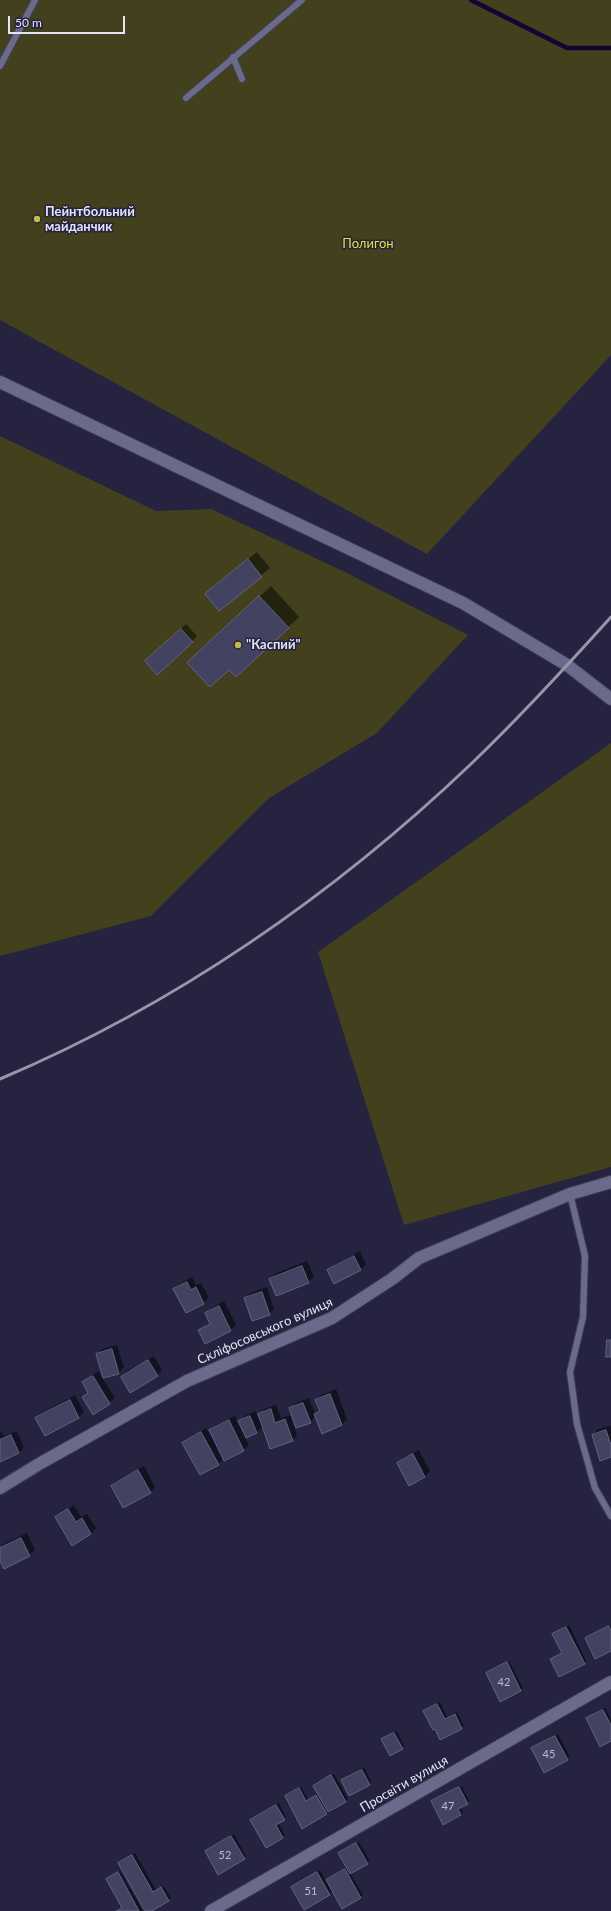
<!DOCTYPE html>
<meta charset="utf-8">
<style>
body{margin:0}
#map{position:relative;width:611px;height:1911px;overflow:hidden;background:#25233f;font-family:Lato,sans-serif}
canvas{display:block}
.scale{position:absolute;left:8px;top:16px;width:117px;height:18px;box-sizing:border-box;border:2px solid #e4e4f7;border-top:0;padding-left:5px;font-size:12px;line-height:14px;white-space:nowrap;color:#e4e4f7;-webkit-text-stroke:3px #25233f;paint-order:stroke}
</style>
<div id="map">
<canvas width="611" height="1911"></canvas>
<div class="scale">50 m</div>
</div>
<script>
const g = document.querySelector('canvas').getContext('2d');
g.lineJoin = 'round';
function fillPath(path, color) {
  g.fillStyle = color;
  g.fill(path, 'evenodd');
}
function stroke(path, color, width, dash) {
  g.strokeStyle = color;
  g.lineWidth = width;
  g.lineCap = dash ? 'butt' : 'round';
  g.setLineDash(dash || []);
  g.stroke(path);
}
function label(font, color, halo, rows, align = 'center') {
  g.font = font + ' Lato,sans-serif';
  g.lineWidth = 3;
  g.setLineDash([]);
  g.textBaseline = 'middle';
  g.strokeStyle = halo;
  g.fillStyle = color;
  for (const [text, x, y, turn = 0] of rows) {
    g.save();
    g.translate(x, y);
    g.rotate((+turn || 0) * Math.PI / 180);
    g.textAlign = isNaN(turn) ? turn : align;
    if (halo) g.strokeText(text, 0, 0);
    g.fillText(text, 0, 0);
    g.restore();
  }
}
const green = new Path2D(`
 M0,0H611V355L427,554L0,320Z
 M0,436L156,511L211,509L345,572L468,635L377,733L269,798L151,916L0,956Z
 M611,743V1167L404,1225L318,952Z`);
const shadow = new Path2D(`
 M257,552L270,568L220,610L215,586Z
 M271,586L299,617L288,627L236,676L229,668L199,653Z
 M186,624L197,636L192,642L151,656Z
 M360,1251L366,1264L361,1270L335,1283L328,1270L334,1265Z
 M307,1261L314,1277L308,1282L270,1279L275,1274Z
 M192,1277L196,1285L201,1283L209,1297L204,1303L186,1312L174,1289L179,1284Z
 M267,1287L274,1309L269,1314L245,1298L250,1293Z
 M224,1301L236,1325L230,1330H200L210,1322L206,1313L211,1308Z
 M117,1345L124,1367L119,1373L97,1355L102,1349Z
 M154,1356L162,1370L157,1376L122,1377L127,1371Z
 M98,1371L115,1398L93,1414L83,1397L88,1391L83,1382Z
 M336,1389L347,1419L342,1425L322,1432L316,1416L310,1422L290,1409L296,1403L309,1398L315,1414L320,1409L316,1400L321,1395Z
 M75,1395L84,1412L79,1417L45,1434L37,1418L42,1413Z
 M276,1405L281,1418L290,1415L297,1435L292,1441L263,1426L257,1432L245,1437L249,1445L243,1450L224,1458L218,1464L183,1443L189,1438L206,1428L211,1436L213,1435L210,1430L215,1425L235,1416L240,1427L242,1426L240,1421L245,1416L255,1411L260,1422H261L259,1414L264,1409Z
 M611,1426V1456L593,1435L598,1429Z
 M17,1431L24,1447L19,1453L0,1461V1433L2,1432L4,1436Z
 M419,1450L430,1471L425,1476L410,1484L398,1463L404,1458Z
 M144,1466L155,1487L150,1492L112,1486L117,1481Z
 M74,1505L81,1517L87,1514L96,1528L91,1534L56,1517Z
 M27,1533L35,1550L29,1555L0,1559L1,1545Z
 M569,1625L586,1661L584,1663L551,1659L563,1652L554,1634Z
 M611,1625V1650L586,1638L588,1636Z
 M509,1661L523,1688L501,1700L487,1673Z
 M440,1702L447,1717L457,1712L464,1726L461,1728L427,1709Z
 M605,1708L611,1719V1740L587,1719Z
 M397,1731L404,1746L402,1749L383,1739Z
 M558,1734L570,1757L567,1759L532,1748Z
 M365,1768L371,1782L369,1784L345,1778Z
 M334,1774L348,1799L327,1814L286,1796L301,1787L308,1799L318,1793L314,1786Z
 M462,1786L469,1801L460,1807L463,1812L461,1815L435,1799Z
 M279,1803L286,1817L278,1822L285,1835L266,1846L251,1820Z
 M234,1834L246,1856L244,1859L206,1851Z
 M359,1842L370,1861L350,1873L363,1895L360,1897L333,1891L305,1908L293,1887L320,1870L326,1881L347,1867L342,1851Z
 M135,1853L156,1890L164,1886L171,1898L150,1911H146L119,1863Z
 M120,1871L143,1911H116L123,1907L107,1879Z`);
const stream = new Path2D(`
 M471,0L567,48H611`);
const building = new Path2D(`
 M248,559L262,577L219,611L205,594Z
 M259,596L289,628L236,677L229,670L210,687L187,663Z
 M181,629L193,642L157,675L145,661Z
 M354,1256L361,1270L334,1284L327,1270Z
 M302,1266L309,1283L276,1296L269,1279Z
 M187,1282L191,1290L196,1287L204,1304L186,1313L173,1289Z
 M262,1292L270,1315L252,1321L244,1298Z
 M219,1306L231,1331L205,1344L198,1330L210,1324L205,1313Z
 M607,1340H611V1357H606Z
 M112,1349L119,1374L103,1378L96,1354Z
 M148,1360L158,1376L130,1393L121,1377Z
 M93,1376L110,1404L93,1415L82,1397L88,1393L82,1382Z
 M330,1394L342,1425L322,1434L314,1414L320,1411L315,1400Z
 M70,1400L79,1418L45,1436L35,1418Z
 M303,1403L311,1423L296,1428L289,1408Z
 M271,1409L275,1423L285,1419L293,1441L270,1449L258,1414Z
 M250,1416L257,1433L246,1438L238,1421Z
 M229,1420L244,1451L224,1461L209,1430Z
 M606,1430L611,1445V1457L600,1461L592,1435Z
 M201,1432L219,1465L200,1475L182,1443Z
 M11,1435L19,1453L0,1462V1440Z
 M413,1454L425,1477L409,1486L397,1463Z
 M138,1470L151,1493L123,1508L111,1486Z
 M68,1509L76,1522L82,1518L91,1534L72,1546L55,1517Z
 M21,1538L30,1556L4,1569L0,1561V1548Z
 M609,1626L611,1631V1651L595,1659L585,1638Z
 M566,1627L585,1664L559,1677L550,1659L562,1653L552,1634Z
 M507,1662L521,1691L500,1702L486,1673Z
 M437,1704L445,1719L455,1714L462,1729L440,1740L435,1729L433,1730L423,1711Z
 M603,1710L611,1725V1741L600,1747L586,1718Z
 M394,1733L403,1749L390,1756L381,1739Z
 M555,1736L568,1760L544,1773L531,1748Z
 M362,1770L370,1785L349,1796L341,1780Z
 M331,1775L346,1802L328,1812L313,1786Z
 M459,1787L468,1804L458,1809L461,1815L443,1825L431,1801Z
 M299,1788L306,1801L316,1795L327,1814L302,1829L285,1796Z
 M276,1805L285,1820L276,1825L283,1838L266,1848L250,1820Z
 M231,1836L245,1859L218,1875L205,1851Z
 M356,1843L368,1864L350,1874L338,1853Z
 M132,1855L153,1892L161,1887L169,1901L152,1911H145L118,1863Z
 M345,1869L361,1898L342,1909L326,1880Z
 M118,1872L139,1911H116L122,1908L106,1879Z
 M317,1872L330,1895L304,1910L291,1887Z`);
const lane = new Path2D(`
 M233,57L242,79
 M0,66L35,0
 M186,98L302,0
 M570,1194L585,1256L583,1317L570,1372L577,1424L595,1488L611,1516`);
const street = new Path2D(`
 M0,1488L39,1464L187,1381L332,1318L392,1279L419,1258L570,1194L611,1182
 M211,1911L611,1682`);
const secondary = new Path2D(`
 M0,382L463,603L567,665L611,699`);
const rail = new Path2D(`
 M0,1079C175,1005 335,894 472,763C520,717 566,667 611,617`);
const markers = [
 [37,219,4,"#c4bd3e"],
 [238,645,4,"#c4bd3e"]
];
const numberNames = [
 ["42",504,1682],
 ["45",549,1754],
 ["47",448,1806],
 ["52",225,1855],
 ["51",311,1891]
];
const poiNames = [
 ["Пейнтбольний",45,212],
 ["майданчик",45,227],
 ["\"Каспий\"",246,645]
];
const parkNames = [
 ["Полигон",368,244]
];
const streetNames = [
 ["Скліфосовського вулиця",265,1331,-24],
 ["Просвіти вулиця",404,1784,-30]
];
fillPath(green, '#42401d');
fillPath(shadow, '#0007');
stroke(stream, '#120536', 4.5);
fillPath(building, '#434260');
stroke(building, '#636282', 1);
stroke(lane, '#423f57', 8);
stroke(street, '#423f57', 14);
stroke(secondary, '#423f57', 14);
stroke(lane, '#6b6a8a', 6);
stroke(street, '#6b6a8a', 12);
stroke(secondary, '#6b6a8a', 12);
stroke(rail, '#9695ab', 3);
for (const [x, y, r, color] of markers) {
  const dot = new Path2D();
  dot.arc(x, y, r, 0, 2 * Math.PI);
  g.fillStyle = color;
  g.fill(dot);
  stroke(dot, '#25233f', 1.5);
}
label('11px', '#bcbcd1', null, numberNames);
label('bold 13px', '#e4e4f7', '#25233f', poiNames, 'left');
label('13px', '#ebe134', '#25233f', parkNames);
label('13px', '#e4e4f7', '#25233f', streetNames);
</script>
